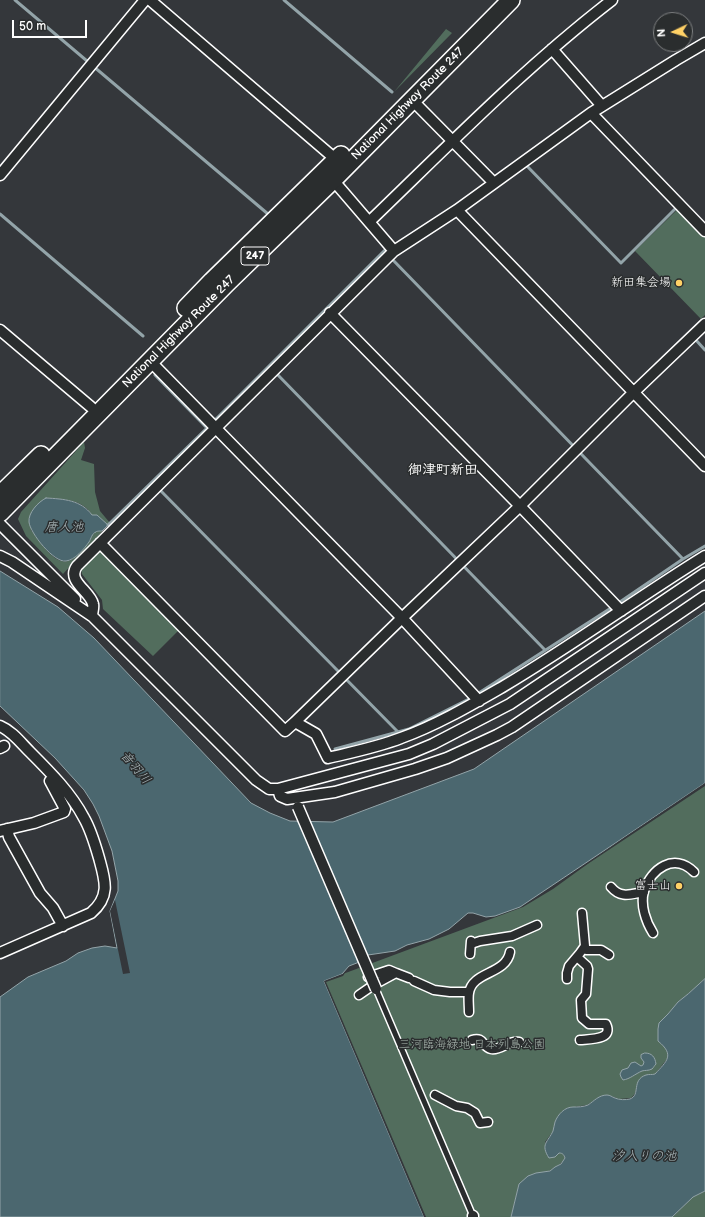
<!DOCTYPE html>
<meta charset="utf-8">
<style>
body{margin:0}
#map{position:relative;width:705px;height:1217px;overflow:hidden;background:#34373b;font-family:"Balsamiq Sans",sans-serif}
canvas{display:block}
.north{position:absolute;left:653px;top:12px;width:40px;height:40px;box-sizing:border-box;background:#2a2d2e;border:1px solid #7f8182;border-radius:50%;rotate:266deg;font-size:11px;font-weight:700;line-height:16px;text-align:center;color:#fff}
.north::after{content:'';display:block;margin:auto;width:14px;height:18px;background:#ffd166;clip-path:polygon(50% 0,100% 100%,50% 72%,0 100%)}
.scale{position:absolute;left:12px;top:20px;width:75px;height:18px;box-sizing:border-box;border:2px solid #fff;border-top:0;padding-left:5px;font-size:12px;line-height:14px;white-space:nowrap;color:#fff;-webkit-text-stroke:3px #2a2d2e;paint-order:stroke}
</style>
<div id="map">
<canvas width="705" height="1217"></canvas>
<div class="north">N</div>
<div class="scale">50 m</div>
</div>
<script>
const g = document.querySelector('canvas').getContext('2d');
g.lineJoin = 'round';
function fillPath(path, color) {
  g.fillStyle = color;
  g.fill(path, 'evenodd');
}
function stroke(path, color, width, dash) {
  g.strokeStyle = color;
  g.lineWidth = width;
  g.lineCap = dash ? 'butt' : 'round';
  g.setLineDash(dash || []);
  g.stroke(path);
}
function label(font, color, halo, rows, align = 'center') {
  g.font = font + ' "Balsamiq Sans","Klee One",sans-serif';
  g.lineWidth = 3;
  g.setLineDash([]);
  g.textBaseline = 'middle';
  g.strokeStyle = halo;
  g.fillStyle = color;
  for (const [text, x, y, turn = 0] of rows) {
    g.save();
    g.translate(x, y);
    g.rotate((+turn || 0) * Math.PI / 180);
    g.textAlign = isNaN(turn) ? turn : align;
    if (halo) g.strokeText(text, 0, 0);
    g.fillText(text, 0, 0);
    g.restore();
  }
}
const green = new Path2D(`
 M446,29L452,33L394,92Z
 M679,208L705,235V315L701,319L635,251Z
 M84,442L85,448L81,460L94,464L95,492L100,511L110,523L63,574L26,536L18,519L21,512ZM46,498C61,499 85,499 92,516C94,520 95,526 96,531C91,534 91,540 87,544C82,549 77,557 71,560C55,568 40,541 31,530Z
 M98,551L102,552L180,629L153,656L103,609L102,600L82,574L81,568Z
 M705,783V979L688,994L678,1002L668,1014L663,1019L658,1029V1040L664,1046L668,1053L667,1059L655,1074C652,1075 647,1074 645,1076C635,1081 639,1092 631,1098L619,1099L611,1096H602L587,1105L568,1108L562,1112L558,1117L555,1122L554,1130L545,1142L556,1155C561,1151 564,1153 565,1158C560,1169 531,1179 519,1184L511,1217H424L324,981L523,907L553,889L622,839Z
 M705,1191V1217H672L693,1197Z`);
const water = new Path2D(`
 M46,498C64,499 81,500 92,515H97L108,525L102,531C101,531 96,531 96,532C92,533 91,539 89,542C84,549 75,560 66,561C54,563 30,533 29,522C28,513 38,502 46,498Z
 M0,571L58,607L94,638L251,803L270,813L290,821L333,822L474,769L705,611V783L520,907L495,916L486,917L473,913H468L449,929L429,939L407,945L395,951L368,955L362,961L349,966L342,974L324,981L424,1217H0V997L28,977L66,961L78,953L92,948L105,946L117,948L110,911L118,891V881L112,851L99,816L93,804L84,790L55,758L0,706Z
 M705,979V1191L693,1197L672,1217H511L519,1184L528,1176L536,1173L550,1171L555,1167L561,1164L565,1158C564,1155 563,1153 559,1153L555,1157L549,1158C540,1144 548,1142 553,1131C554,1128 554,1125 555,1122C558,1114 565,1107 573,1107C578,1107 583,1107 588,1105C594,1101 599,1095 607,1095C610,1095 612,1097 615,1098C619,1100 626,1100 630,1099C641,1095 631,1080 646,1075C649,1074 652,1075 655,1074C667,1061 675,1055 658,1041V1029L659,1023L668,1014L678,1002L688,994Z
 M645,1053C652,1053 655,1057 656,1064C654,1066 654,1067 652,1069C648,1071 645,1070 642,1071C635,1074 630,1079 623,1080L621,1077L620,1074L622,1070L628,1068L631,1063L635,1062L641,1066L643,1065L644,1062L641,1058V1055Z`);
const pier = new Path2D(`
 M705,783V786L577,871L622,839Z
 M115,900L130,973L123,974L110,911Z
 M345,973L343,976L326,982L426,1217H424L324,981Z`);
const stream = new Path2D(`
 M15,0L268,214
 M284,0L392,92
 M526,165L621,263L676,208
 M0,214L143,336
 M392,259L683,559
 M695,339L705,350
 M277,374L545,650
 M215,420L386,249
 M159,489L398,732
 M108,525L207,428L155,375
 M335,749L409,729L471,698L611,608L683,559L705,546`);
const service = new Path2D(`
 M376,989L473,1216`);
const pedestrian = new Path2D(`
 M611,887C621,899 631,894 644,892
 M653,933C646,922 640,905 644,891C651,869 674,852 694,872
 M471,944L480,941L512,936L537,925
 M584,949L586,950H601L609,955
 M470,954L471,941
 M577,957L587,966L588,969L586,994L581,1000L582,1018L589,1024H606C614,1040 590,1039 580,1040
 M368,977L389,970L396,973
 M567,979V973L569,966L580,953L585,946L582,913
 M414,981L434,990L450,992H468
 M359,995L372,986L396,973L409,978
 M469,1012C469,1006 468,998 469,993C472,971 506,975 510,952
 M472,1040C484,1036 482,1047 491,1049C501,1051 508,1040 519,1042
 M435,1095L456,1106L467,1108L475,1113L480,1123L488,1122`);
const minor = new Path2D(`
 M150,0L340,163
 M552,49L602,106
 M418,106L494,183
 M591,113L705,231
 M0,175L145,0
 M333,180L394,251
 M457,210L705,466
 M369,222C448,146 525,67 612,0
 M330,313L520,506L621,611
 M0,330L91,407
 M150,361L402,618L479,701
 M0,524L75,599
 M100,543L285,731L295,722L316,734L328,758C353,752 378,747 401,738C437,725 471,705 504,686C573,645 637,598 705,556
 M0,556L12,562L92,616C92,612 94,607 93,604C90,591 66,581 77,566L394,251L457,210L591,113L676,60L705,43
 M88,612L256,780L269,789H278L409,754L433,744L510,704L705,573
 M295,722L402,618L520,506L634,392L705,324
 M0,726C12,731 21,743 30,752C50,772 71,793 84,818C91,830 95,844 99,858C105,880 111,896 91,913L0,953
 M0,748L4,746
 M278,789L280,796L287,799L335,792L415,769L447,758L497,735L512,727L705,596
 M7,829L9,837L40,893L53,908L63,926
 M0,831L34,823L64,812L65,809L50,781
 M473,1216V1217`);
const trunk = new Path2D(`
 M186,308L212,281L341,155
 M0,495L41,455
 M0,513L226,284L333,180L511,0`);
const minorBridge = new Path2D(`
 M298,807L376,989`);
const markers = [
 [679,283,4,"#ffd166"],
 [679,886,4,"#ffd166"]
];
const shields = [
 [255,256,28]
];
const shieldNames = [
 ["247",255,256]
];
const streetNames = [
 ["National Highway Route 247",408,104,-45],
 ["National Highway Route 247",179,332,-45]
];
const poiNames = [
 ["新田集会場",671,283],
 ["富士山",671,886]
];
const parkNames = [
 ["三河臨海緑地 日本列島公園",472,1045]
];
const waterNames = [
 ["唐人池",64,528],
 ["音羽川",135,768,50],
 ["汐入りの池",644,1157]
];
const quarterNames = [
 ["御津町新田",443,470]
];
fillPath(green, '#526d5d');
fillPath(water, '#4b676f');
stroke(water, '#93a4a9', 1);
fillPath(pier, '#34373b');
stroke(stream, '#93a4a9', 3);
stroke(service, '#fff', 8);
stroke(pedestrian, '#fff', 11);
stroke(minor, '#fff', 13);
stroke(trunk, '#fff', 20);
stroke(service, '#2a2d2e', 5);
stroke(pedestrian, '#2a2d2e', 8);
stroke(minor, '#2a2d2e', 10);
stroke(trunk, '#2a2d2e', 17);
stroke(minorBridge, '#fff', 13, []);
stroke(minorBridge, '#2a2d2e', 10);
for (const [x, y, r, color] of markers) {
  const dot = new Path2D();
  dot.arc(x, y, r, 0, 2 * Math.PI);
  g.fillStyle = color;
  g.fill(dot);
  stroke(dot, '#2a2d2e', 1.5);
}
for (const [x, y, w] of shields) {
  const box = new Path2D();
  box.roundRect(x - w / 2, y - 9, w, 18, 3);
  g.fillStyle = '#2a2d2e';
  g.fill(box);
  stroke(box, '#fff', 1);
}
label('bold 11px', '#fff', null, shieldNames);
label('12px', '#fff', '#2a2d2e', streetNames);
label('12px', '#fff', '#2a2d2e', poiNames, 'right');
label('12px', '#a8b6ae', '#2a2d2e', parkNames);
label('italic 13px', '#aebbbe', '#2a2d2e', waterNames);
label('bold 14px', '#fff', '#2a2d2e', quarterNames);
</script>
